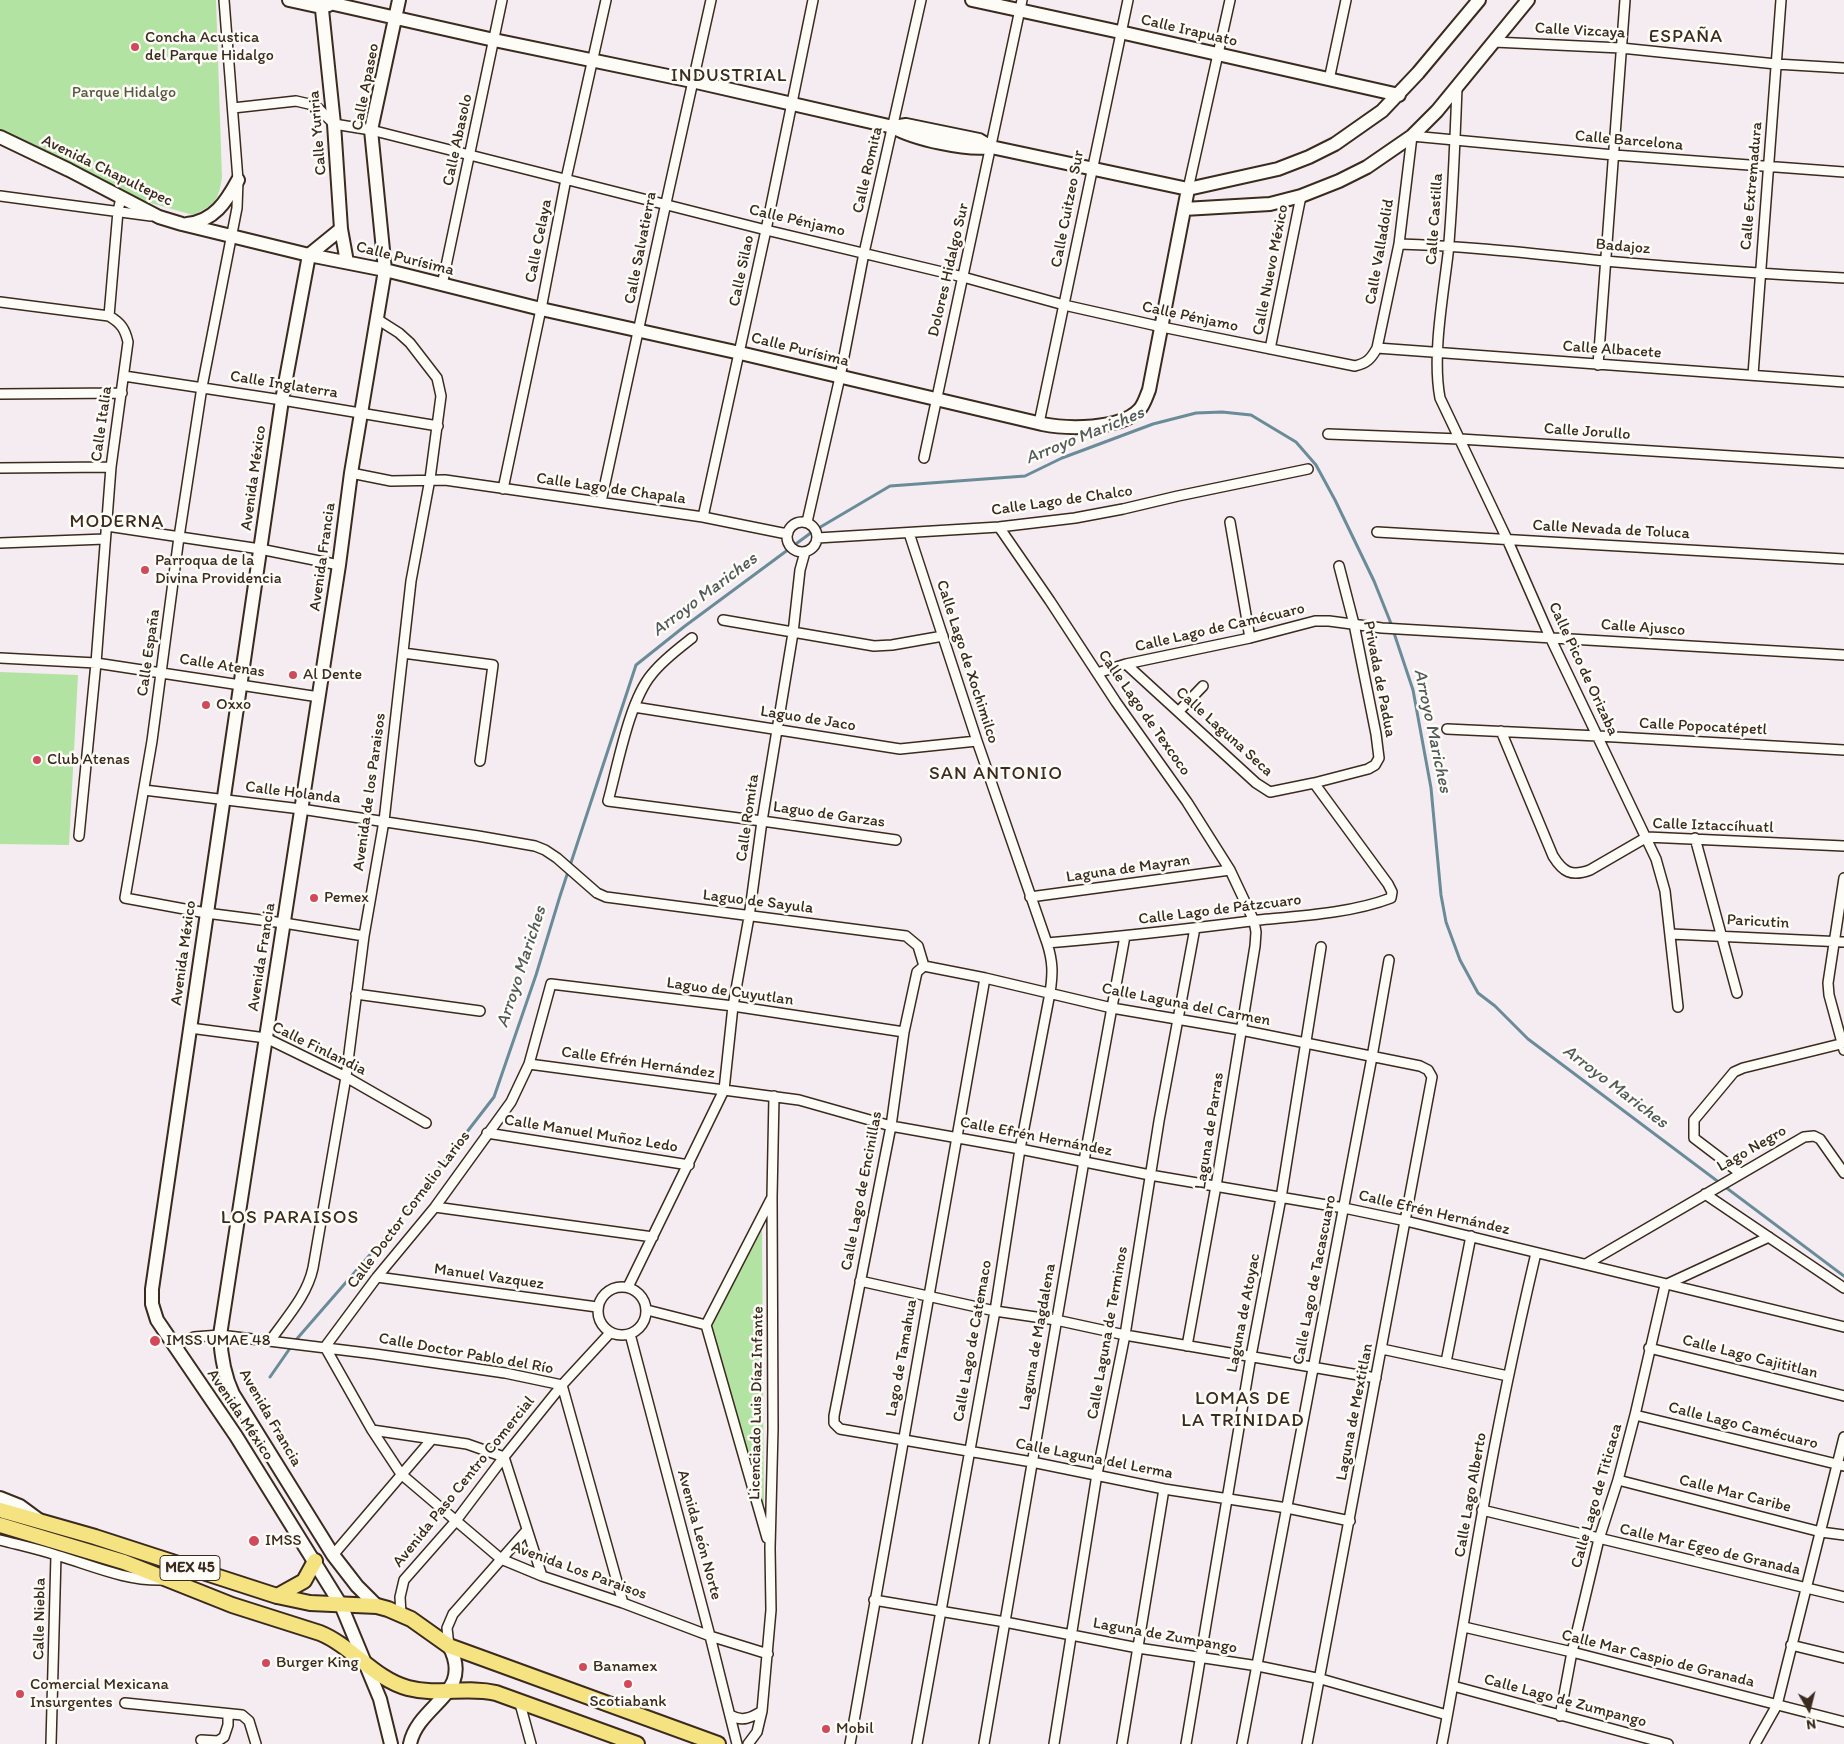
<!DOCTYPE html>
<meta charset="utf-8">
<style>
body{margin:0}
#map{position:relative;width:1844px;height:1744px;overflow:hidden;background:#f4ecf1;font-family:Itim,sans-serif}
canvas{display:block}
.north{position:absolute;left:1784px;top:1684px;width:50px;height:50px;-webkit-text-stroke:4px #fdfcf7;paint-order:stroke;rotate:172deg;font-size:14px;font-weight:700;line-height:20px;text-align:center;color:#3b2a1e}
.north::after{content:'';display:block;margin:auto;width:18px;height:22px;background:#3b2a1e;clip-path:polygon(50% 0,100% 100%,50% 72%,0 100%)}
</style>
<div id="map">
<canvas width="1844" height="1744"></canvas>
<div class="north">N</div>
</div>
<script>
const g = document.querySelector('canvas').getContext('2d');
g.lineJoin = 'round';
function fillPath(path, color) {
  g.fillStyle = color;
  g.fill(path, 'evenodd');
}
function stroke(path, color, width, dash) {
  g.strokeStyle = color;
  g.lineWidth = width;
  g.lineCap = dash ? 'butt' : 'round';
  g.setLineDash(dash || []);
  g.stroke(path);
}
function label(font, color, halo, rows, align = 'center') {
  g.font = font + ' Itim,sans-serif';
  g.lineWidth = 5;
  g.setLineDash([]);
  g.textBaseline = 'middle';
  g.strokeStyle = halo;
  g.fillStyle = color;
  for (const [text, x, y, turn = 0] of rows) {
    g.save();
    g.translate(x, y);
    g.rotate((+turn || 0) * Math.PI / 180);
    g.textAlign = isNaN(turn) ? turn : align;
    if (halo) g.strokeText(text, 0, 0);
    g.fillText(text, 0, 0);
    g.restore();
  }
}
const green = new Path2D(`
 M0,0H216L222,178C218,202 215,204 193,215L133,198L0,135Z
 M0,672L78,675L69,845L0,844Z
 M762,1230L764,1517L706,1334Z`);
const stream = new Path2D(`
 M270,1377L295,1341L388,1234L494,1097L536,975L560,896L636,665L685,626L812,532L890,486L1025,476L1062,458L1153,424L1196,413L1222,412L1251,415L1296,442L1316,465L1335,500L1374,581L1390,621L1413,690L1431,788L1441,895L1446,922L1460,960L1478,993L1495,1006L1528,1039L1844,1276`);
const street = new Path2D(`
 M224,0L238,180L237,208L202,387L179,537L152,741L125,898L206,913L284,923L364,936
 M1494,42L1621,48L1776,64L1844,68
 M1329,80L1346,0
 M1457,87C1455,143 1453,199 1448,254C1443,297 1432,356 1440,398L1507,539L1550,637L1656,859L1665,891L1678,1007
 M233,108L296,101L309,104L318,108L334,124L371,130L766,230L963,277L1064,305L1162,327L1355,366C1367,363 1371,359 1377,348L1399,244L1412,136L1614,155L1844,172
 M1188,189L1230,0
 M0,196L151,216
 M1399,244C1468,246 1536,254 1605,261C1684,268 1764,274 1844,278
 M442,285L502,0
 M0,302L109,316C121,323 125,329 128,342L111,467L96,663L79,836
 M109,316L118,211L121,198
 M1377,348L1844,382
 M1270,349L1301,196
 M1598,365L1625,0
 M1753,375L1781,0
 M124,376L282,400L438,426
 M0,394L122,393
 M1039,423L1128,0
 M1328,434L1460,439L1844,463
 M924,458L1022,0
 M0,468L111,467
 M351,473L391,481L445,480L703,517L782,533H788
 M503,489L541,309L566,179L606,0
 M601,502C638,335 673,167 711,0
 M703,517L766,230L813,0
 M787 537a15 15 0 1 1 30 0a15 15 0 1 1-30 0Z
 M807,522L840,377L864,253L921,0
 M1230,522L1250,638
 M107,526L260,549L339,565
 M999,527L1050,601L1116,702L1187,802L1230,870L1254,921L1256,932L1255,946L1216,1186L1187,1346
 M1377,532L1844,559
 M909,533L977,741L1047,943C1053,962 1053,973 1050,993L1020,1149L995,1311L917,1744
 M817,538L999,527L1075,518L1123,509L1178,496L1308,469
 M0,543L105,539
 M723,620L874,646L892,645L943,636
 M692,638C678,649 663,660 652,674C629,701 618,765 608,801L762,821L896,840
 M403,653L493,665L480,761
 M0,658L96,663L319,697
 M1126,664L1256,783L1270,792L1314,783L1368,769L1375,765L1379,758L1376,734L1354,624L1339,566
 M1097,673L1126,664L1250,638L1315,621H1329L1382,628L1844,655
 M634,707L900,749L977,741
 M1179,711L1203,686
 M1447,729L1598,736L1844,750
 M1501,731L1553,856C1563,872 1571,877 1590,870L1647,837L1844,846
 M144,790L301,809L478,836L535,846L545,850L557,858L597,893L606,897L906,936L918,946L924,966
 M1695,838L1737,993
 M1844,878L1828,983L1829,995L1844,1050
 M1030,897L1230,870
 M1671,934L1844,942
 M1047,943C1118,937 1189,929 1259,920C1301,916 1352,913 1391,898L1392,892L1388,884L1314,783
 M924,966L985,978L1112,1008L1241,1030L1420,1066L1428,1070L1432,1077L1307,1744
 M924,966L917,972L904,1032L891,1126L834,1416V1423L840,1429L1032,1462L1164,1489L1287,1508L1350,1521
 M356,994L480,1011
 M190,1028L266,1038L346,1077L426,1123
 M529,1064L799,1100L891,1126L1020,1149L1150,1175L1344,1208L1406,1221L1844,1327
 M487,1133L689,1165
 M1740,1173L1694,1138V1120L1734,1072L1743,1068L1844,1043
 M1705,1194L1844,1288
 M435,1207L653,1237
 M1586,1264L1804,1137L1814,1136L1820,1139L1844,1173
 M377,1277L597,1307
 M860,1281L995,1311L1056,1320L1125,1335L1376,1378
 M1665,1285L1769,1237
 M598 1311a24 24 0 1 1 48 0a24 24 0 1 1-48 0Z
 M628,1287L724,1090L733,1006L749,917L762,821L793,633L800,570L805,552
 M647,1310L706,1325
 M706,1325L767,1538
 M706,1325L771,1199
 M630,1334L710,1636L737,1744
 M270,1341C286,1318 307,1296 313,1268L346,1077L364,936L384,821L411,581L430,479L441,396L437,378L410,343L399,333L377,319
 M173,1346L194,1337L220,1335L375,1354L505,1373L562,1385
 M1649,1348L1844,1396
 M1382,1349L1508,1376
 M1446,1362L1471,1236
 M562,1385L623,1603
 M1635,1415L1844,1466
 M372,1430L467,1444L504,1457
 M504,1457L542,1576
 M1618,1480L1821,1532L1844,1535
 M1482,1510L1844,1597
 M0,1540C19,1545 38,1549 56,1555C91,1565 125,1581 162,1580
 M333,1555L432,1439
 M874,1600L1005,1622L1138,1648L1258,1666L1321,1679L1447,1715
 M401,1614L400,1597L404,1580L455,1522L504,1457L562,1385L610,1333
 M1464,1627L1572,1652L1844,1722
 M1791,1645L1844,1658
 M449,1646L447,1628L453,1614L527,1530
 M768,1654L710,1636L623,1603L542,1576L501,1559L401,1474L372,1430L325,1347L377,1277L435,1207L511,1102L529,1064L551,984L733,1006L904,1032
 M1453,1686L1668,1744
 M519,1700L531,1744
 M125,1703L242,1715L249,1721L256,1744
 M730,1715C742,1722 751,1718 762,1711
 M1560,1716L1572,1652L1599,1539L1618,1480L1635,1415L1665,1285
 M201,1740L218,1741L224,1737L228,1725V1714
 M51,1744L56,1555
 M748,1744L757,1732L762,1711L771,1610L770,1548L773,1429L772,1197L774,1096
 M850,1744L985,978
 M984,1744L1084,1161L1125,936
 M1054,1744L1097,1474L1125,1335L1159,1121L1195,928
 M1122,1744L1164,1489
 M1186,1744L1251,1356L1281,1198L1321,947
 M1242,1744L1372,1057L1389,960
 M1442,1744C1457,1666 1469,1587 1483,1509C1498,1423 1516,1338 1536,1253
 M1755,1744L1777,1705L1844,1437`);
const secondary = new Path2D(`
 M289,0L321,7L329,5
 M321,0L334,124L341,229L347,262
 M326,0L334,4L494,40L692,81L893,127C914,139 967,151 991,147L1188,189L1278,169L1309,157L1335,144L1382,111L1418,73L1479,0
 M972,0L1120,32L1399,95
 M893,127L906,125L979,140L991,147
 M0,137L69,170L159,217L182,224L309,255L385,270L541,309L740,353L1042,424C1067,429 1120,430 1139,410C1144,405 1146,397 1149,390L1188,189
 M1184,209L1270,204L1301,196L1339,181L1367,167L1412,136L1437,111L1528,0
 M187,224C214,221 226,202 238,180
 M341,229L309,255L282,400L152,1289V1304L157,1320L236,1436L341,1605L380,1699L391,1744
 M0,1498L20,1506L39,1520
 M377,1606L357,1586L333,1555L233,1394C224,1375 221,1357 220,1335L339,565L351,473L385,270L371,130L399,0
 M410,1744C418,1704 475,1694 449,1646`);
const primary = new Path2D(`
 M0,1510L95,1537L277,1596L310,1603L377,1606L388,1609L411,1619L449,1646L718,1744
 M0,1525L124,1562L232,1605L320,1633C352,1646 374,1679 408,1688C438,1696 467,1686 496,1693L637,1744
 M277,1596L304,1581L315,1561`);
const markers = [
 [135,47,5,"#d1495b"],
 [145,570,5,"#d1495b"],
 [293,675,5,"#d1495b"],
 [206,705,5,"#d1495b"],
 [37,760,5,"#d1495b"],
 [314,898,5,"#d1495b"],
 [155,1341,6,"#d1495b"],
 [254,1541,6,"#d1495b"],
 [266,1663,5,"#d1495b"],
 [583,1667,5,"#d1495b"],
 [628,1684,5,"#d1495b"],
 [20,1694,5,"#d1495b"],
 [826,1729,5,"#d1495b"]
];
const shields = [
 [190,1568,60]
];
const shieldNames = [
 ["MEX 45",190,1568]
];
const streetNames = [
 ["Calle Irapuato",1189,31,13],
 ["Calle Vizcaya",1580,31,3],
 ["Calle Apaseo",366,87,-79],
 ["Calle Yuriria",318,133,-95],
 ["Calle Abasolo",458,140,-78],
 ["Calle Barcelona",1629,141,5],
 ["Calle Romita",868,170,-77],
 ["Avenida Chapultepec",107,171,26],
 ["Calle Extremadura",1752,186,-85],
 ["Calle Cuitzeo Sur",1068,209,-79],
 ["Calle Castilla",1435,219,-86],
 ["Calle Pénjamo",797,221,13],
 ["Calle Celaya",539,241,-79],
 ["Badajoz",1623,247,5],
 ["Calle Salvatierra",641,248,-79],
 ["Calle Valladolid",1380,252,-80],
 ["Calle Purísima",405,259,14],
 ["Dolores Hidalgo Sur",949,270,-77],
 ["Calle Nuevo México",1271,270,-79],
 ["Calle Silao",742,271,-78],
 ["Calle Pénjamo",1190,317,12],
 ["Calle Purísima",800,350,14],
 ["Calle Albacete",1612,350,4],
 ["Calle Inglaterra",284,385,9],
 ["Calle Italia",102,424,-82],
 ["Calle Jorullo",1587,432,4],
 ["Avenida México",254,478,-82],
 ["Calle Lago de Chapala",611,489,8],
 ["Calle Lago de Chalco",1062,501,-8],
 ["Calle Nevada de Toluca",1611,530,3],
 ["Avenida Francia",323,557,-82],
 ["Calle Lago de Camécuaro",1220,628,-13],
 ["Calle Ajusco",1643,628,4],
 ["Calle España",149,653,-82],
 ["Calle Lago de Xochimilco",967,662,72],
 ["Calle Atenas",222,666,9],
 ["Calle Pico de Orizaba",1583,669,65],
 ["Privada de Padua",1379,679,79],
 ["Calle Lago de Texcoco",1144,713,55],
 ["Laguo de Jaco",808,719,9],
 ["Calle Popocatépetl",1703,727,3],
 ["Calle Laguna Seca",1224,732,42],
 ["Avenida de los Paraisos",370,792,-82],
 ["Calle Holanda",293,793,7],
 ["Laguo de Garzas",829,815,8],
 ["Calle Romita",748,818,-82],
 ["Calle Iztaccíhuatl",1713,826,2],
 ["Laguna de Mayran",1128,869,-8],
 ["Laguo de Sayula",758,902,7],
 ["Calle Lago de Pátzcuaro",1220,910,-7],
 ["Paricutin",1758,922,3],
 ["Avenida México",184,953,-82],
 ["Avenida Francia",262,957,-81],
 ["Laguo de Cuyutlan",730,992,8],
 ["Calle Laguna del Carmen",1186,1005,11],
 ["Calle Finlandia",319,1049,26],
 ["Calle Efrén Hernández",638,1063,8],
 ["Laguna de Parras",1210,1131,-81],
 ["Calle Manuel Muñoz Ledo",591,1134,9],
 ["Calle Efrén Hernández",1036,1137,11],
 ["Lago Negro",1752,1149,-30],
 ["Calle Lago de Encinillas",862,1191,-79],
 ["Calle Doctor Cornelio Larios",409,1210,-53],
 ["Calle Efrén Hernández",1434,1213,13],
 ["Manuel Vazquez",489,1277,8],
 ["Calle Lago de Tacascuaro",1315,1280,-79],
 ["Laguna de Atoyac",1244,1313,-79],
 ["Calle Laguna de Terminos",1108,1333,-80],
 ["Laguna de Magdalena",1038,1337,-80],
 ["Calle Lago de Catemaco",973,1341,-80],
 ["Calle Doctor Pablo del Río",466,1354,10],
 ["Calle Lago Cajititlan",1750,1357,14],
 ["Lago de Tamahua",902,1358,-80],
 ["Licenciado Luis Díaz Infante",757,1403,-89],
 ["Laguna de Mextitlan",1355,1412,-79],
 ["Avenida México",240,1415,56],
 ["Avenida Francia",270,1418,60],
 ["Calle Lago Camécuaro",1743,1426,14],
 ["Calle Laguna del Lerma",1094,1459,11],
 ["Avenida Paso Centro Comercial",464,1482,-51],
 ["Calle Mar Caribe",1735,1494,14],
 ["Calle Lago Alberto",1471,1495,-80],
 ["Calle Lago de Titicaca",1597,1496,-74],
 ["Avenida León Norte",699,1535,75],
 ["Calle Mar Egeo de Granada",1710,1550,13],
 ["Avenida Los Paraisos",579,1571,20],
 ["Calle Niebla",40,1619,-89],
 ["Laguna de Zumpango",1165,1636,10],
 ["Calle Mar Caspio de Granada",1658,1659,14],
 ["Calle Lago de Zumpango",1565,1701,15]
];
const poiNames = [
 ["Concha Acustica",145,38],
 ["del Parque Hidalgo",145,56],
 ["Parroqua de la",155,561],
 ["Divina Providencia",155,579],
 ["Al Dente",303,675],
 ["Oxxo",216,705],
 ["Club Atenas",47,760],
 ["Pemex",324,898],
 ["IMSS UMAE 48",166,1341],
 ["IMSS",265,1541],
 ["Burger King",276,1663],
 ["Banamex",593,1667],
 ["Comercial Mexicana",30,1685],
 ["Insurgentes",30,1703],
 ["Scotiabank",628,1702,"center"],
 ["Mobil",836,1729]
];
const parkNames = [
 ["Parque Hidalgo",124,93]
];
const waterNames = [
 ["Arroyo Mariches",1085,436,-22],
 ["Arroyo Mariches",705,595,-37],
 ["Arroyo Mariches",1432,731,78],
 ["Arroyo Mariches",522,967,-72],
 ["Arroyo Mariches",1615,1087,37]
];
const quarterNames = [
 ["ESPAÑA",1686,37],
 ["INDUSTRIAL",729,76],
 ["MODERNA",117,522],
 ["SAN ANTONIO",996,774],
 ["LOS PARAISOS",290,1218],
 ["LOMAS DE",1243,1399],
 ["LA TRINIDAD",1243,1421]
];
fillPath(green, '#b2e3a3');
stroke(stream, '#6a8b98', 3);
stroke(street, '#3b2a1e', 12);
stroke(secondary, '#3b2a1e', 16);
stroke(primary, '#3b2a1e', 18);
stroke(street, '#fdfcf7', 9);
stroke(secondary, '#fdfcf7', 12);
stroke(primary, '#f5e382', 14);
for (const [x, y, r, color] of markers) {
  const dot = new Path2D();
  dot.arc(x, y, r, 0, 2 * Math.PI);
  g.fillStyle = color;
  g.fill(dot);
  stroke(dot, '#fdfcf7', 2);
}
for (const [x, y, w] of shields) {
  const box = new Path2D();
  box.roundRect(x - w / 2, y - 12.5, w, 25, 4);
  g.fillStyle = '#fdfcf7';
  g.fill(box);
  stroke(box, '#3b2a1e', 1);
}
label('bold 15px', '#3b2a1e', null, shieldNames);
label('16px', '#3b2a1e', '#fdfcf7', streetNames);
label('16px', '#3b2a1e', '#fdfcf7', poiNames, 'left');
label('16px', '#59583f', '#fdfcf7', parkNames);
label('italic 18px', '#525a5b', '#fdfcf7', waterNames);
g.letterSpacing = '1px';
label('19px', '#3b2a1e', '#fdfcf7', quarterNames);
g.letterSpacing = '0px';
</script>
